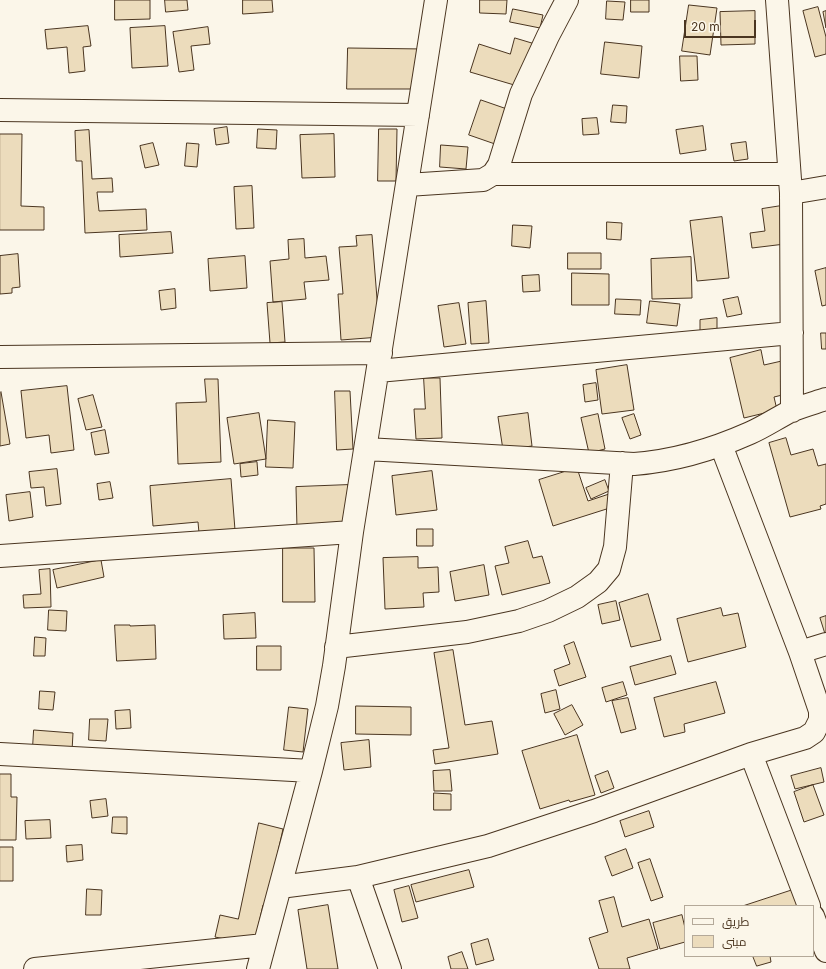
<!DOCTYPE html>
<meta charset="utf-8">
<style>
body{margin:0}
#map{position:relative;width:826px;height:969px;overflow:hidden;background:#fbf6e9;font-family:Inter,Cairo,sans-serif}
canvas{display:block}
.legend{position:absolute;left:684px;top:905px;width:130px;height:52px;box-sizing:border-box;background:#fbf6e9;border:1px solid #b4a999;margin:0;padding:5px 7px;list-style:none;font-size:12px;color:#4a3520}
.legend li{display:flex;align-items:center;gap:8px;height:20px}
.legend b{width:20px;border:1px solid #b4a999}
.scale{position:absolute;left:684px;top:20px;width:72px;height:18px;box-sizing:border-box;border:2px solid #4a3520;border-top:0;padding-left:5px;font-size:12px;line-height:14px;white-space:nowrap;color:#4a3520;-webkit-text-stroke:3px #fbf6e9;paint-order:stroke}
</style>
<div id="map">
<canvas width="826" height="969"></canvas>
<ul class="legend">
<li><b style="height:5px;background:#fbf6e9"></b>طريق</li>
<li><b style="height:11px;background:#ecdcbc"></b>مبنى</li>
</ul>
<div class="scale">20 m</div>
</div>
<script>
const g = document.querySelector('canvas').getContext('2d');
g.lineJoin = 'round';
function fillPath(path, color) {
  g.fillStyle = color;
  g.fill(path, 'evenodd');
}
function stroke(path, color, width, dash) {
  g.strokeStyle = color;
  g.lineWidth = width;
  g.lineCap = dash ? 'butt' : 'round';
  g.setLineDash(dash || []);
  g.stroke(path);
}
const building = new Path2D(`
 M115,0H150V19L115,20Z
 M165,0H187L188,10L166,12Z
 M243,0H272L273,12L243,14Z
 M480,0H507L506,14L480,13Z
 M631,0H649V12H631Z
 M607,1L625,2L623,20L606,19Z
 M689,5L717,8L710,55L682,51Z
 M818,7L826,37V54L815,57L803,11Z
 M513,9L543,15L540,28L510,22Z
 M755,11V44L721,45L720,12Z
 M826,11V28L823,12Z
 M88,26L91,46L83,47L85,71L69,73L67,47L47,49L45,30Z
 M165,26L168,66L132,68L130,28Z
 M208,27L210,44L191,46L194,70L179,72L173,32Z
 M515,38L535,44L521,87L470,72L479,44L510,54Z
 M605,42L642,46L639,78L601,74Z
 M348,48L425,49L424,89H347Z
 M680,56H697L698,80L681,81Z
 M481,100L507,109L495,144L469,135Z
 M613,105L627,106L626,123L611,122Z
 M597,118L599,134L583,135L582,119Z
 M703,126L706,150L680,154L676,130Z
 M227,127L229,143L216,145L214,129Z
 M258,129L277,130L276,149L257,148Z
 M379,129H397L396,181H378Z
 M89,130L92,179L112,178L113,192H97L99,211L146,209L147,230L85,233L82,161H76L75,131Z
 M0,134H22L21,206L44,207V230H0Z
 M334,134L335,177L302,178L300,135Z
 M746,142L748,159L734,161L731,144Z
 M153,143L159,165L145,168L140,146Z
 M187,143L199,144L197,167L185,166Z
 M441,145L468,147L466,169L440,167Z
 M252,186L254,228L236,229L234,187Z
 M781,206L785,244L752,248L750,233L765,231L762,209Z
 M722,217L729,278L697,281L690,221Z
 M607,222L622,223L621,240L607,239Z
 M513,225L532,226L530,248L512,246Z
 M171,232L173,253L120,257L119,235Z
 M372,235L380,337L341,340L338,294H343L339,247L357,246L356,236Z
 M304,239L305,258L326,256L329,280L304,282L306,299L273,302L270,261L289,259L288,240Z
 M568,253H601V269H568Z
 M18,254L20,287L12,288V293L0,294V256Z
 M245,256L247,288L210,291L208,259Z
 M691,257L692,298L652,299L651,259Z
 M826,268V305L822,306L815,271Z
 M572,273L609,274V305H572Z
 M539,275L540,291L523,292L522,276Z
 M175,289L176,308L161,310L159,291Z
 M738,297L742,314L727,317L723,300Z
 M616,299L641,300L640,315L615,314Z
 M486,301L489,343L471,344L468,303Z
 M650,301L680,304L677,326L647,323Z
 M282,302L285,342L270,343L267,303Z
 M459,303L466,344L444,347L438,306Z
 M717,318V331H700V320Z
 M821,333H826V349H822Z
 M761,350L764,365L795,358L803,390L774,397L777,410L744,418L730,358Z
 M627,365L634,410L602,414L596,370Z
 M424,378H440L442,438L416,439L414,409H425Z
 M205,379H218L221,462L178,464L176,403L206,402Z
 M596,383L598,400L585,402L583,385Z
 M67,386L74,450L51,453L49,435L26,438L21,391Z
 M335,391H350L353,449L337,450Z
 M1,392L10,444L0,446V393Z
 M93,395L102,427L86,430L78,399Z
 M259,413L266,459L234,464L227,418Z
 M528,413L532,446L503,450L498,417Z
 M598,414L605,449L589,453L581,418Z
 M634,414L641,435L630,439L622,418Z
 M268,420L295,422L293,468L266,467Z
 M105,430L109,453L95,455L91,433Z
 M786,438L791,455L813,449L818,466L826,464V504L820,506L821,509L790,517L769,443Z
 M257,462L258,475L241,477L240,464Z
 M577,468L588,501L612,493L616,506L553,526L539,480Z
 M57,469L61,504L46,506L44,487L31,488L29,472Z
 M432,471L437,510L396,515L392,476Z
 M231,479L235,530L199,533L198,522L153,526L150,486Z
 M605,480L609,491L591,499L586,488Z
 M110,482L113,498L99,500L97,484Z
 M348,485L349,528L297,529L296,487Z
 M30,492L33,517L9,521L6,495Z
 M417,529H433V546H417Z
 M528,541L533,558L542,556L550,583L502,595L495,566L509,563L505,547Z
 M283,548H314L315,602H283Z
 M418,557V568L438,567L439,592L423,593L424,607L385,609L383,558Z
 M101,560L104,577L57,588L53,570Z
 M484,565L489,595L455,601L450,572Z
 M50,569L51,607L24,608L23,595L41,594L39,570Z
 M648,594L661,640L631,647L619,603Z
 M616,601L620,620L602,624L598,605Z
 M721,608L723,616L738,613L746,647L688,662L677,619Z
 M49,610L67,611L66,631L48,630Z
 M255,613L256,638L224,639L223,615Z
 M826,616V637L820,618Z
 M115,625H130V626L155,625L156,659L117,661Z
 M35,637L46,638L45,656H34Z
 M574,642L586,677L559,686L554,670L570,664L564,646Z
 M257,646H281V670H257Z
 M453,650L465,725L492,721L498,754L435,764L433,750L449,748L434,653Z
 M671,656L676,674L635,685L630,667Z
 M623,682L627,695L606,702L602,688Z
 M716,682L725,713L684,724L685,732L664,737L654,698Z
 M556,690L560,709L545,713L541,694Z
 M40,691L55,692L53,710L39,709Z
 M628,698L636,729L621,733L612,701Z
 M572,705L583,725L565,735L554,714Z
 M356,706L411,707V735L356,734Z
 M289,707L308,709L303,752L284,750Z
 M130,710L131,728L116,729L115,711Z
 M90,719H108L106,741L89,740Z
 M34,730L73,733L72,751L33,747Z
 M577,735L595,795L570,802L569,800L540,809L522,751Z
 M369,740L371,767L344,770L341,743Z
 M821,768L824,782L795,789L791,776Z
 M450,770L452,791H434L433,771Z
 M608,771L614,788L601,793L595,776Z
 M0,774H11V797H17L16,840H0Z
 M813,785L824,815L804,822L794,792Z
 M434,793L451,794V810H434Z
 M106,799L108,816L92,818L90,801Z
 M649,811L654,827L625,837L620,821Z
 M113,817H127V834L112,833Z
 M50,820L51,838L26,839L25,821Z
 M259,823L283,829L266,906L263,905L254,945L215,937L220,915L238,919Z
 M82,845L83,860L67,862L66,846Z
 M0,847H13V881H0Z
 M626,849L633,868L612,876L605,857Z
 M650,859L663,897L651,901L638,863Z
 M469,870L474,887L416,902L411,885Z
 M409,886L418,918L402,922L394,890Z
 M805,886L811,906H743Z
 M87,889L102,890L101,915H86Z
 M614,897L622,927L649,919L658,949L627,958L630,969H599L589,938L608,932L599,901Z
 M328,905L338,969H307L298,910Z
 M682,915L685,928V942L660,949L653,923Z
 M488,939L494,960L476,965L471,944Z
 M462,952L468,969H451L448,957Z
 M753,956H770L771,962L757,966Z`);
const street = new Path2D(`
 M777,0L791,193L792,411
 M0,110L418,115
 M493,174H789
 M407,185L483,180L493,174L499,165L521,94L548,36L567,0
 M791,193L826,187
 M0,357L381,353
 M378,371L792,333
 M366,449L634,464C674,461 714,449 750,433C764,427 777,418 791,411C802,406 814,403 826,399
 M0,556L352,532
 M336,647L467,632L519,621L548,611L577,597L598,582L609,569L615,547L622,463
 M800,652L826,644
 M0,754L311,771
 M751,754L809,906
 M358,877L390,969
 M280,887L358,877L488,846L594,811L751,754L805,738L814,732L820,720V711L800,652L721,445
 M813,916L826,951
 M35,969L264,945
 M258,969L311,771L327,706L334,666L352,532L436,0`);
fillPath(building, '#ecdcbc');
stroke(building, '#4a3520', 1);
stroke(street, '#4a3520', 24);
stroke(street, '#fbf6e9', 22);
</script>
